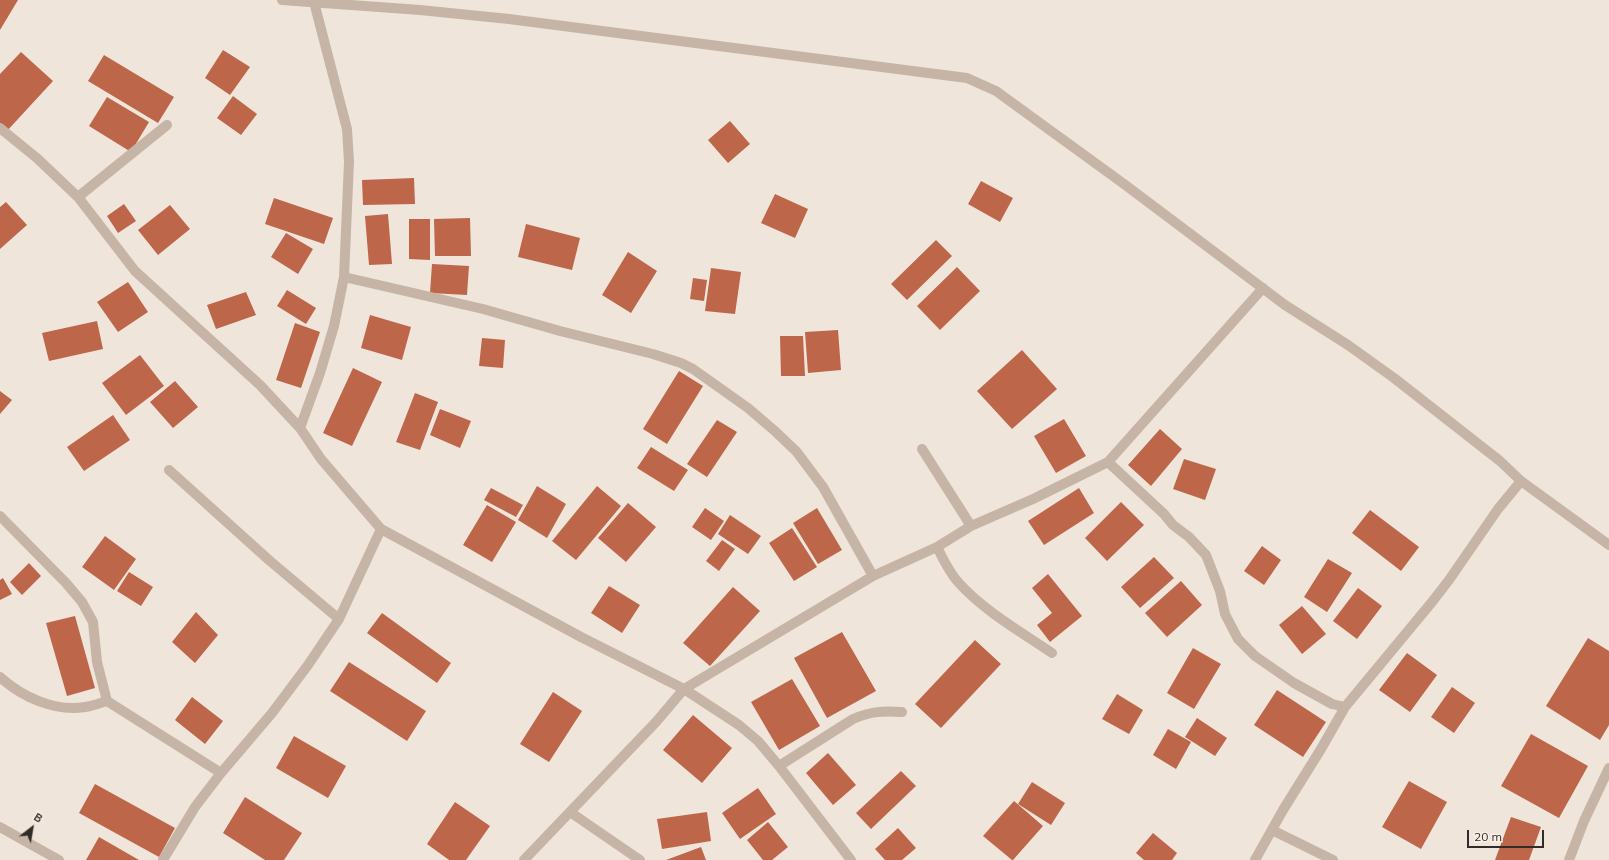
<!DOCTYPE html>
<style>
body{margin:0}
#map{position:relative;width:1609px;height:860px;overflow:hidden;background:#efe5da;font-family:Mulish,sans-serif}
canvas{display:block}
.north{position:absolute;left:12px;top:808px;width:40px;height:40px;-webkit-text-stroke:3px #f8efe6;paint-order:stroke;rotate:31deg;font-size:11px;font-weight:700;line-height:16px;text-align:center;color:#332b27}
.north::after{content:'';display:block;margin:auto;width:14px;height:18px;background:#332b27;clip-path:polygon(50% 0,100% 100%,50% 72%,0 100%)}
.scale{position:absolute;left:1467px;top:830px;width:77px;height:18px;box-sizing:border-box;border:2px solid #332b27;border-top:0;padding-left:5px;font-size:12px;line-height:14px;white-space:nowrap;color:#332b27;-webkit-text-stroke:3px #f8efe6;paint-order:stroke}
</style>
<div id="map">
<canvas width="1609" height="860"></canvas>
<div class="north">B</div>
<div class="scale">20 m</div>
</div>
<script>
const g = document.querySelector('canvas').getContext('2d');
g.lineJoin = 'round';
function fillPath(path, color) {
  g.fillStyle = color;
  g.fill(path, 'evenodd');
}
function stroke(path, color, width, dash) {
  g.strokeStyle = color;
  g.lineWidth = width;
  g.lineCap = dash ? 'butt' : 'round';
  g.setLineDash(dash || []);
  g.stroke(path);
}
const building = new Path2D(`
 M0,0H18L0,30Z
 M223,50L250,67L230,95L205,78Z
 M21,52L53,81L6,132L0,126V74Z
 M104,55L174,97L158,123L88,81Z
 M233,96L257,114L241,135L217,118Z
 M107,97L149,122L131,152L89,126Z
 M730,121L750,144L728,163L708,140Z
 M414,178L415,204L363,205L362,180Z
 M981,181L1013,198L1000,222L968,204Z
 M775,194L808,209L795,238L761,223Z
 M274,198L333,218L324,244L265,224Z
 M6,202L27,225L0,249V207Z
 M124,204L136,221L118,233L107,216Z
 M170,205L190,229L158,255L138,230Z
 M388,214L392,264L369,265L365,216Z
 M470,218L471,256H435L434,219Z
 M409,219H430V260L409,259Z
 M526,224L580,238L572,270L518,257Z
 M286,233L313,249L298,274L271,257Z
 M936,240L952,256L907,300L891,284Z
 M628,252L657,271L631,313L602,295Z
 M432,264L469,266L467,295L430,293Z
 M957,267L980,291L940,330L917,306Z
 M711,268L741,272L735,314L705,311Z
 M693,278L707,280L704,301L690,299Z
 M128,282L148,312L118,332L97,302Z
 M287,290L316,308L306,324L277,306Z
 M246,292L256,315L216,329L207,305Z
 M370,315L411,327L402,360L361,348Z
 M97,321L103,349L49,361L42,333Z
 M295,323L320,332L301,388L276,380Z
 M838,330L841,370L808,373L805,332Z
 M780,336H803L805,376H781Z
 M482,338L505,340L503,368L479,366Z
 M1022,350L1057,389L1012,429L977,391Z
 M140,355L164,386L126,415L102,383Z
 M353,368L382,382L352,446L323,433Z
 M679,371L703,386L667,444L643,429Z
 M175,381L198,407L173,428L150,402Z
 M0,391L12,400L0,414Z
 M415,393L438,402L420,450L396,442Z
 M440,409L471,421L460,448L430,435Z
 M113,415L130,440L84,471L67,447Z
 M1064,419L1086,456L1056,473L1034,436Z
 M717,420L737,432L707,477L687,464Z
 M1160,429L1182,449L1151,486L1128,465Z
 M651,447L688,470L674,491L637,468Z
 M1184,459L1216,469L1205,500L1173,489Z
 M537,486L566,504L547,538L518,520Z
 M597,486L621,506L576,560L552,541Z
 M491,488L523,505L516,517L484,500Z
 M1079,488L1094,513L1044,545L1028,521Z
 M1121,502L1144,525L1107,561L1085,538Z
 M628,503L656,527L626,562L598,538Z
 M487,505L516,522L492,562L463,545Z
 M705,508L724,521L711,540L692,527Z
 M817,508L842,550L818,564L793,523Z
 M1370,510L1419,547L1401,571L1352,533Z
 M730,515L761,536L748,554L718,534Z
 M792,528L817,567L794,581L769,543Z
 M105,536L136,559L114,590L82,567Z
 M722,540L735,549L719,571L706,561Z
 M1262,546L1281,560L1264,585L1244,571Z
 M1154,557L1174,578L1140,608L1121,587Z
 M1328,559L1352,573L1327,612L1304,597Z
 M29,563L41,576L22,595L10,582Z
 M129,572L153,587L141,606L117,591Z
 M1048,574L1082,616L1050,642L1037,625L1052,613L1032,588Z
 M3,578L12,594L0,600V580Z
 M1181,581L1202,605L1167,637L1145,613Z
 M609,586L640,605L622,633L591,613Z
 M733,587L760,611L710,666L683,643Z
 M1358,588L1382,606L1357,639L1333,621Z
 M1302,606L1326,634L1302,654L1279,625Z
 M196,612L218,635L195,663L172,642Z
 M382,613L451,663L437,683L367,633Z
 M75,616L95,688L67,696L46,623Z
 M842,632L876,691L827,718L794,658Z
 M1588,638L1609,651V725L1600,740L1546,706Z
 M975,640L1001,664L941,728L915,704Z
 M1193,648L1221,664L1194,709L1167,693Z
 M1407,653L1437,675L1410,712L1379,690Z
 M349,662L426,711L407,741L330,691Z
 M792,679L820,726L779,750L751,702Z
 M1452,687L1475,703L1454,733L1431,717Z
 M1277,690L1326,722L1303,757L1254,725Z
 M553,692L582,711L549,762L520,744Z
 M1117,694L1143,710L1129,734L1102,719Z
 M192,697L223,721L205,744L175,720Z
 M693,715L732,748L702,783L663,750Z
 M1197,718L1227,738L1215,756L1185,737Z
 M1168,729L1191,742L1176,769L1153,755Z
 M1531,734L1588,766L1559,818L1501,786Z
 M294,736L346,766L328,798L276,768Z
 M828,753L856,785L833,805L806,773Z
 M901,771L916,786L871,829L856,813Z
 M1409,781L1447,802L1421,849L1382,827Z
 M1032,782L1065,803L1051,825L1018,804Z
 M95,784L175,828L159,857L79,813Z
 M758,788L776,814L740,839L722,813Z
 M245,797L302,833L284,860H265L223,833Z
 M1014,801L1043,826L1013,860H1012L983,836Z
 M455,802L490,826L466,860H449L427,844Z
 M707,812L711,841L662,849L657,819Z
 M1511,817L1541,827L1529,860H1495Z
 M768,822L788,847L772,860H763L747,840Z
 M898,828L916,848L902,860H885L875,849Z
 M1153,833L1177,853L1172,860H1144L1136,853Z
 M99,837L139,860H86Z
 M701,847L706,860H666Z`);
const minor = new Path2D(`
 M282,0L420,10L509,19L967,78L996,91L1124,184L1285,305L1348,345L1394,378L1500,461L1521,481L1609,545
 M0,128L38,159L78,197L135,271L260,385L300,428L321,459L381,529
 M78,197L167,125
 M344,277L483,309L560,331L653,354L681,363L693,369L748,408L776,432L796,451L823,487L873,576
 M300,428L320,373L334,326L344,277L349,162L347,129L314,2
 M922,449L971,526
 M1108,462L1164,514L1173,525L1189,537L1206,555L1220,591L1225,614L1238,639L1255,656L1294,683L1332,704L1345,707
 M169,470L270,561L339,619
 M0,516L66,583L82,602L93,622L97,662L107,701L221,773
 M937,547C943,559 949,572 958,582C984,611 1020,631 1052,653
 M0,677C22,697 55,712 85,707C93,706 100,703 107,701
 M779,766L853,719C872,711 882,711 902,712
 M570,812L640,860
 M0,827L59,860
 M1272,830L1333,860
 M163,860L195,807L221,773L272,713L308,665L339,619L381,529L581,637L684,689L739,725L758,741L779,766L851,860
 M524,860L656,722L684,689L873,576L937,547L971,526L1033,499L1108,462L1263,288
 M1255,860L1283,810L1321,749L1345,707L1432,602L1449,580L1498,509L1521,481
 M1569,860L1584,821L1609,768`);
fillPath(building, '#bd664a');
stroke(minor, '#c6b5a7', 10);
</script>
